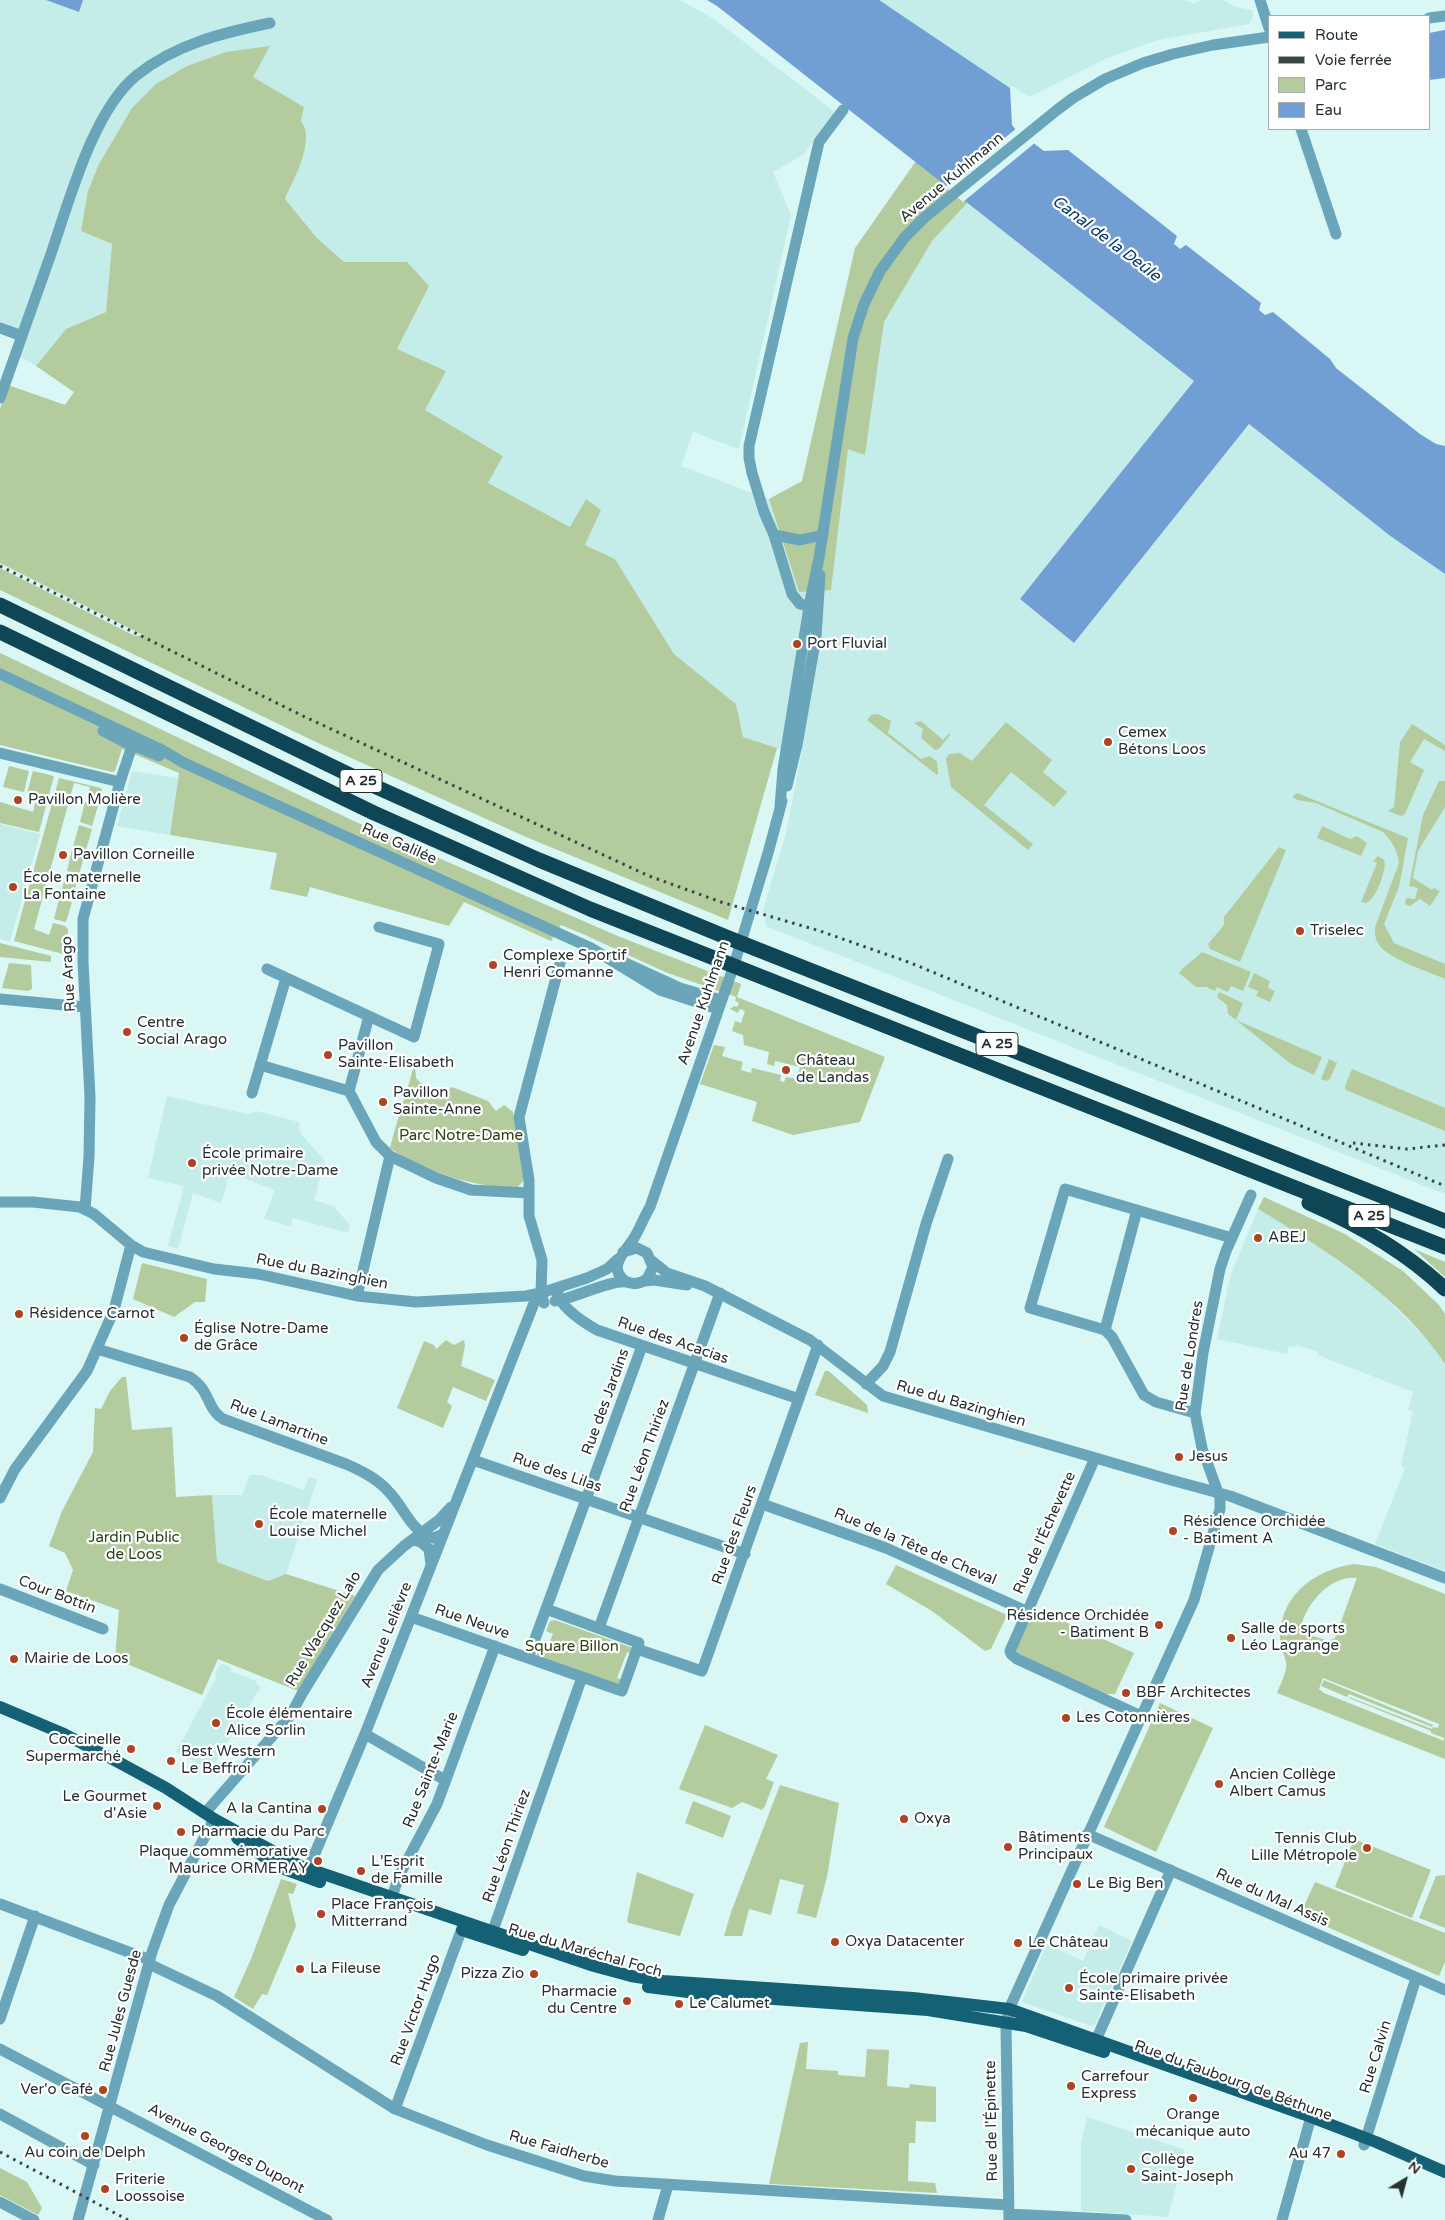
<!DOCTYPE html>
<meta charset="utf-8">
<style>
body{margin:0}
#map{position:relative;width:1445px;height:2220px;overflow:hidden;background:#d8f7f5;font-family:"Varela Round",sans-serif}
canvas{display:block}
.legend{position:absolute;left:1268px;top:15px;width:162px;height:115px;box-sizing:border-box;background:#fff;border:1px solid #a8adac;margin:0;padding:6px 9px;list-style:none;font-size:15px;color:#253130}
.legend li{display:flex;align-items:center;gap:10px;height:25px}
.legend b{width:25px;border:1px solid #a8adac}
.north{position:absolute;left:1380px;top:2155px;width:50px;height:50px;-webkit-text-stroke:4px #fff;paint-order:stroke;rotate:37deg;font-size:14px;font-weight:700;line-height:20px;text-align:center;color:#253130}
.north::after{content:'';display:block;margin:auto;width:18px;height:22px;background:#253130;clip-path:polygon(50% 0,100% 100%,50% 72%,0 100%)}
</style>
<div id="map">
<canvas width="1445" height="2220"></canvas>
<ul class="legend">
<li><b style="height:6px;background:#146075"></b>Route</li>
<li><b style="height:6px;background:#384645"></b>Voie ferrée</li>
<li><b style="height:14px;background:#b4cb9e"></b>Parc</li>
<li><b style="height:14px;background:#719fd3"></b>Eau</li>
</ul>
<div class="north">N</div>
</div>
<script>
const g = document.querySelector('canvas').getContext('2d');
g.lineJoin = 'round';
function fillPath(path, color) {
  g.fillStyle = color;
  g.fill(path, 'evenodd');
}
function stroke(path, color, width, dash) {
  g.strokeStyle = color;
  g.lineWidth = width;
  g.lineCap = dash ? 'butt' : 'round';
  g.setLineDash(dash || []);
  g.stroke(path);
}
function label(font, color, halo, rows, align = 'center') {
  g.font = font + ' "Varela Round",sans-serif';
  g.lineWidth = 4.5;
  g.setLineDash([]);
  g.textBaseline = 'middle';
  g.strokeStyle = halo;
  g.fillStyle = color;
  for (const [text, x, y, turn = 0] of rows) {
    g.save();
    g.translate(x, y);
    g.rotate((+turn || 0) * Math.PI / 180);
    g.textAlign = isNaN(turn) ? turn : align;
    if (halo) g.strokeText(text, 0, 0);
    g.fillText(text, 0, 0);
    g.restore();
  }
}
const built = new Path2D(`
 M0,0H680L714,19L835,112L804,154L773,172L791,215L739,449L693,432L681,466L769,499L799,592L831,590L848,448L865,455L884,322L932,241L968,202L1194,381L1020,599L1074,643L1249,424L1389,535L1445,574V1194L766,926L763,910L786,833L802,751L777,748L743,737L736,704L674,654L615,559L585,545L601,510L570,528L488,483L503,456L425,410L397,349L407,262H344L317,238L285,199L307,145L301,121L304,107L252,77L270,46L114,139L99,164L81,231L112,244L106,312L66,329L36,366L13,352L21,330L0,322Z
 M879,0H1184L1194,4L1201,0H1223L1236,7L1252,10L1253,16L1249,24L1158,40L1107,58L1029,97L1012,86L1010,88Z
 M132,771L178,778L170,835L117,826Z
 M0,824L40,834L10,942L0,939Z
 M167,1096L247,1114L256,1111L299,1122L301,1134L325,1161L314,1200L333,1206L350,1225L348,1233L293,1218L290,1226L264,1219L275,1190L230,1173L221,1203L193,1193L178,1249L168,1246L184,1186L148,1178Z
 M1258,1209L1313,1242L1374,1287L1433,1345L1445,1364V1571L1375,1544L1405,1468L1401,1466L1413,1411L1408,1410L1413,1392L1318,1355V1352L1297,1345L1296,1347L1289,1346L1287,1354L1217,1339L1231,1274Z
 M250,1475H261L304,1490L309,1477L317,1480L286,1574L268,1581L217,1562L212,1495H242Z
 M223,1664L230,1667L232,1672L257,1681L256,1684L261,1686L211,1770L176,1752L216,1678L215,1673L219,1666Z
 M1099,1925L1132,1941L1095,2024L1091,2026L1022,2002L1047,1944L1083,1961Z
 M1087,2117L1185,2150L1168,2217L1081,2211V2143Z`);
const green = new Path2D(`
 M270,46L253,77L304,107L301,121C316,142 294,177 285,199L317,238L344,262H407L429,286L397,349L446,371L425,410L503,456L488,483L570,527L586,499L601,510L585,545L615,559L674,654L736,704L743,737L777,748L728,920L526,837L318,743L0,590V568L135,636L143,635L0,563V409L8,385L65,405L74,392L36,366L66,329L106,312L112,244L81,231L88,191L99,164L132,108L156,84L187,66L226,52Z
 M916,161L968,202L932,241L884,322L865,455L848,449L831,590L799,592L769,499L802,481L855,248Z
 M0,653L356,822L620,937L741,984L737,997L885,1057L860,1122L793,1135L752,1121L757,1102L700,1084L714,1045L725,1047L722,1056L743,1062L741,1070L751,1073L752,1068L781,1075L780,1081L784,1082L786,1077L797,1079L800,1067L775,1061L774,1066L767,1064L769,1052L744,1045L743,1035L732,1031L735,1021L741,1023L745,1011L740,1009L738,1013L730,1009L734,1006L737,1007L739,1003L735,1001L736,997L665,972L583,934L561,925L551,941L464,902L449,926L310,887L307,897L270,889L277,853L170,835L179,773L122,749L115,771L112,772L0,745Z
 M878,714L891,721L888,733L921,759L930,756L937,762L938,773L937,775L867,720L871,715Z
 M921,721L943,740L949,733L950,735L939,749L935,750L921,738L923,729L914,723Z
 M1006,722L1052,760L1043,772L1067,792L1054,807L1011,772L984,805L1033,844L1028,850L951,787L946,759L949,754L960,753L972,761Z
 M1412,724L1445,745V751L1424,739L1410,762L1424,770L1405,814L1401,816L1388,811L1394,807L1400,742Z
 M9,766L29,771L24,792L3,787Z
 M33,771L54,776L39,832L0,823V802L33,812L37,796L27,793Z
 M59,778L101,788L102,790L99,801L87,797L90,787L74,783L34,929L49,935L53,923L65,926L68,929L67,955L14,941Z
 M1439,781H1445V807L1418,851L1413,878L1432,890L1434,888L1440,891L1430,906L1420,899L1410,906L1405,904L1406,898L1415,899L1418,888L1409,886L1423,815Z
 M1297,793L1408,838L1399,887L1384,924L1394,943L1445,964V979C1429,972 1389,959 1379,945C1375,939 1375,934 1375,927L1399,863C1397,850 1393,842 1383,832L1316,803L1297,800L1292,797Z
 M85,802L98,806L92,826L80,822Z
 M79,825L92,829L86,850L73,847Z
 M1322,826L1350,839L1357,836L1367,843L1361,856L1317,838Z
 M1279,847L1286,850L1240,962L1210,949L1208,944L1224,925V917Z
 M72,850L85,854L79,874L67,871Z
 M1378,856L1384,860C1388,868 1375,901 1366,903L1361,902L1377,863L1373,861Z
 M66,874L78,878L72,899L60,896Z
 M59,899L72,902L66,922L54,919Z
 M0,943L51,956V962L0,957Z
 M1202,952L1251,972L1243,991L1231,986L1228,992L1217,987L1215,991L1206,987H1196L1179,973C1186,964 1194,960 1202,952Z
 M9,963L31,965L32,989L28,991L2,988Z
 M1254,973L1270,981L1268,988L1275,991L1270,1002L1256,996L1258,991L1248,987Z
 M1219,992L1243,1003L1236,1020L1322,1057L1314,1075L1291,1064L1236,1020L1228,1014L1227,1005L1217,997Z
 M1329,1059L1337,1063L1330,1079L1326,1081L1321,1079Z
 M415,1061L416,1078L436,1099L452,1087L488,1101L496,1111L504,1105L513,1112L524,1180L516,1189C475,1186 424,1173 390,1148C397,1118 408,1091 415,1061Z
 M1352,1069L1445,1108V1131L1346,1090L1345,1086Z
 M1264,1197L1343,1233L1403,1271L1439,1305L1445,1314V1364C1402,1298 1325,1249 1258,1209Z
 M1414,1249L1445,1262V1277Z
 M142,1263L207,1279L205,1302H195L174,1317L133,1299Z
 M446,1340L454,1345L464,1340L465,1346L461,1366L495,1380L486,1401L453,1387L447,1402L452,1406L443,1428L397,1408L424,1341L434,1345L436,1349Z
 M825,1371H828L832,1374L867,1405L868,1413L815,1395Z
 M122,1377H126L132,1430L172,1427L176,1497L212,1495L217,1562L268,1581L286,1574L355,1596L298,1691L218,1659L202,1695L115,1659L119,1610L66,1591L73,1570L65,1553L49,1546L62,1511L93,1452L95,1408L101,1409L110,1391Z
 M1354,1564L1376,1567L1445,1594V1759L1277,1693C1280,1685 1285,1676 1286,1668C1288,1661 1281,1650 1280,1642C1278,1598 1312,1570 1354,1564ZM1357,1578L1335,1638L1329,1641L1300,1632C1303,1607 1329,1575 1357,1578ZM1323,1678L1439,1724L1438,1728L1433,1727L1432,1729L1349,1697V1698L1431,1731V1733L1444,1738V1741L1324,1693L1319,1689Z
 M896,1565L1007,1615L991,1649L985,1651L932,1611L886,1584Z
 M1032,1607L1134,1653L1115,1694H1105L1020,1655L1016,1650Z
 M555,1620L633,1648V1655L627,1652L617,1678L624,1680L623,1682L618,1684L540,1658L537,1655L539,1649L546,1651L553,1634L546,1631L550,1621Z
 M1324,1680L1433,1725L1432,1727L1349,1694L1347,1697L1321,1686Z
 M1160,1703L1213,1728L1156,1852L1104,1827Z
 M705,1725L778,1755L766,1779L774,1782L765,1806L762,1810L742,1802L732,1808L679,1789Z
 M780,1785L839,1803L827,1877L816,1918L797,1913L804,1885L780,1879L771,1915L749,1909L742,1936H724L731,1912Z
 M693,1801L731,1816L723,1838L685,1823Z
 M1354,1839L1431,1870L1412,1918L1335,1887Z
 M637,1872L694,1894L680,1936L629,1923L627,1921Z
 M1445,1875V1928L1419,1918L1436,1876Z
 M281,1879L297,1884L293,1894L288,1893L296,1926L267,1995L262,1994L253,2009L234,1997L251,1959Z
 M1315,1882L1445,1933V1962L1439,1976L1300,1915Z
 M808,2042L806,2069L838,2071V2075L865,2077L867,2049L889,2050L887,2086L909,2088L910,2084L936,2087V2122L916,2121L915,2143H909L908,2181L935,2183L937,2193L769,2184L800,2043Z
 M0,2168L27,2182L42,2208L38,2215L0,2195Z`);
const water = new Path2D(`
 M46,0H83L79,12Z
 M707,0H879L1010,88L1012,125L1016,130L1044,151L1068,150L1177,236L1174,244L1180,249L1186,245L1261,303L1259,310L1265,315L1273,312L1330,359L1336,368L1420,434L1436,444L1445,446V574L1389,535L1249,424L1074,643L1020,599L1194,381L717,6Z
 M1445,30V78L1429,80V33Z`);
const pier = new Path2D(`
 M1018,127L1036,142L963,202L945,187Z`);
const minor = new Path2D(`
 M1260,0L1269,28
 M1429,18L1445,16
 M1301,129L1336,234
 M0,328L22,336
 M0,398C17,349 35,300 52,251C70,198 94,109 137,75C176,44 222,33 270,23
 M774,535L800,540L823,535
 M816,608L800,604L792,594L774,535L764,512L752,473L749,458V446L819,142L843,110
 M0,674L162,750L184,763L591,948L660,990L718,1009
 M103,731L124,742L159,756
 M0,753L120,782
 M787,786L797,745L816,637L820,575
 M780,807L783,769L810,601L819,558L853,338L864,304L880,271L905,237L925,217L1057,110L1073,98L1105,79L1143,63L1173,54L1213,45L1269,37
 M621,961L680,988L721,1000
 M267,969L414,1037L439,944L379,927
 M0,999L85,1007
 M260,1065L349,1091L376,1142L390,1156L357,1296
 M349,1091L369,1016
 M252,1093L286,978
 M390,1156L436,1178L471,1190L529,1193
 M0,1202H33L80,1207L94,1214L131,1245L143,1252L214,1269L258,1274L357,1296L416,1302L526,1296L541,1293
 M85,1209L89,1157L90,1097L83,962V919L120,782L132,746
 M1137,1210L1105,1330L1112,1337L1144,1395L1156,1402L1195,1413
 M623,1252L637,1248L647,1253L653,1267L647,1279C640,1284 632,1285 625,1281C606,1267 627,1250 634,1238C640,1228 644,1217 650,1207L734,965L768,853L782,801
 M652,1261L667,1273L705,1286L810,1340L883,1396L1171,1480L1230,1496L1445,1578
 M644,1281L654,1280L687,1285
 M560,1287L557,1293C562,1309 583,1322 597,1330L799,1399
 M555,1301C575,1298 612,1279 627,1282
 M544,1303L541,1293L542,1260L529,1216V1180L519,1117L561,959
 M1105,1330L1030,1308L1065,1189L1232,1238
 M97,1349L190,1377C211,1391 206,1408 223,1419L346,1464C362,1471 378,1479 389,1492C404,1507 412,1534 434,1538L443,1534
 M866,1384L883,1366L890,1352L926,1224L948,1159
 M1095,1458L1010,1651L1011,1654L1017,1659L1141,1716
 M473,1460L745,1554
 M0,1498L15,1469L87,1371L114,1310L131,1245
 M762,1504L886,1548L1026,1611
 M412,1540L421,1542L429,1549L431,1564
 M0,1589L103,1629
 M546,1609L642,1346
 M411,1617L622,1691L639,1643L546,1609L528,1658
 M599,1628L720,1293
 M637,1649L702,1671L818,1345
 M365,1734L445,1780
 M205,1813L290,1716L303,1692L378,1570L404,1546L439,1520L451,1507
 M1087,1834L1445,1990
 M303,1873L308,1870L365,1734L536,1298L541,1293L587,1278L607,1269L618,1259
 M390,1902L400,1874L437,1804L495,1646
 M0,1904L150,1960
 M490,1939L582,1677
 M149,1964L217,1996L395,2109L487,2145L584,2176L615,2181L1008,2205
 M0,2019L35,1916
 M1093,2047L1171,1870
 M0,2049L327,2220
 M395,2109L464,1923
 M0,2114L94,2165
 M1364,2145L1416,1978
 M0,2202L34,2220
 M1009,2214L1126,2220
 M78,2220L152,1952L169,1905L214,1819
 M658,2220L668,2185
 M1009,2220L1006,2026L1009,2009L1020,1985L1194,1600L1220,1509V1498L1202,1448L1195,1413L1203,1353L1220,1269L1226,1251L1251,1195
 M1282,2220L1311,2117`);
const major = new Path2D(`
 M0,1707L64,1734L120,1763L166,1788L214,1819L300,1866L594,1966L631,1976L663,1981L913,1998L1009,2009L1303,2114L1376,2142L1445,2172
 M237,1838L279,1867L320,1882
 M462,1930L523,1950
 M648,1987L704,1994L928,2010L1026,2026L1104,2052`);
const highway = new Path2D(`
 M0,605L354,777L539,860L731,939L1445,1221
 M0,632L374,813L590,909L1445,1247
 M1309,1203C1359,1225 1405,1251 1445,1289`);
const rail = new Path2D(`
 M0,566L303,716L649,876L721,902L820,931L911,963L1445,1186
 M1353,1143L1407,1149L1445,1145
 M0,2152L128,2220`);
const markers = [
 [797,644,5,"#ac4423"],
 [1108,742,5,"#ac4423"],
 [18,800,5,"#ac4423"],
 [63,855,5,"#ac4423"],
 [13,887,5,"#ac4423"],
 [1300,931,5,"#ac4423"],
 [493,965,5,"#ac4423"],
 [127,1032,5,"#ac4423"],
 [328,1055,5,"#ac4423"],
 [786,1070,5,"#ac4423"],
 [383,1102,5,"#ac4423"],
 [192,1163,5,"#ac4423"],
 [1258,1238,5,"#ac4423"],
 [19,1314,5,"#ac4423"],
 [184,1338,5,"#ac4423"],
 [1179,1457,5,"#ac4423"],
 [259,1524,5,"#ac4423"],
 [1173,1531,5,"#ac4423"],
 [1159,1625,5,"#ac4423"],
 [1231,1638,5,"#ac4423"],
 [14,1659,5,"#ac4423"],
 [1126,1693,5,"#ac4423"],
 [1066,1718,5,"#ac4423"],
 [216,1723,5,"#ac4423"],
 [131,1749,5,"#ac4423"],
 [171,1761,5,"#ac4423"],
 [1219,1784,5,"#ac4423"],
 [157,1806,5,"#ac4423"],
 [322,1809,5,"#ac4423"],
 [904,1819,5,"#ac4423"],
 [181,1832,5,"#ac4423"],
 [1008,1847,5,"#ac4423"],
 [1367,1848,5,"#ac4423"],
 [318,1861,5,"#ac4423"],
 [361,1871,5,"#ac4423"],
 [1077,1884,5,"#ac4423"],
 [321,1914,5,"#ac4423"],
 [835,1942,5,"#ac4423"],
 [1018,1943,5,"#ac4423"],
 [300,1969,5,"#ac4423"],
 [534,1974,5,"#ac4423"],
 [1069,1988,5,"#ac4423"],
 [627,2001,5,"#ac4423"],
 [679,2004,5,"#ac4423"],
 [1071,2086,5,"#ac4423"],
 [103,2090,5,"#ac4423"],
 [1193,2098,5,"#ac4423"],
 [85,2136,5,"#ac4423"],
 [1341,2154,5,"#ac4423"],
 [1131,2169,5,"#ac4423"],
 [105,2189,5,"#ac4423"]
];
const shields = [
 [361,781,42],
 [997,1044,42],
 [1369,1216,42]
];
const shieldNames = [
 ["A 25",361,781],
 ["A 25",997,1044],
 ["A 25",1369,1216]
];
const streetNames = [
 ["Avenue Kuhlmann",952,178,-40],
 ["Rue Galilée",399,844,24],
 ["Rue Arago",69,974,-93],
 ["Avenue Kuhlmann",704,1003,-71],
 ["Rue du Bazinghien",322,1272,11],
 ["Rue des Acacias",673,1341,19],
 ["Rue de Londres",1190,1356,-81],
 ["Rue des Jardins",606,1402,-70],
 ["Rue du Bazinghien",961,1404,16],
 ["Rue Lamartine",279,1423,21],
 ["Rue Léon Thiriez",645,1456,-70],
 ["Rue des Lilas",557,1473,19],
 ["Rue de l'Échevette",1045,1533,-66],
 ["Rue des Fleurs",735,1535,-70],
 ["Rue de la Tête de Cheval",915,1547,23],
 ["Cour Bottin",57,1595,21],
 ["Rue Neuve",472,1622,19],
 ["Rue Wacquez Lalo",324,1629,-59],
 ["Avenue Lelièvre",387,1635,-68],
 ["Rue Sainte-Marie",431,1770,-68],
 ["Rue Léon Thiriez",507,1846,-71],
 ["Rue du Mal Assis",1272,1898,24],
 ["Rue du Maréchal Foch",585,1951,16],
 ["Rue Victor Hugo",416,2010,-70],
 ["Rue Jules Guesde",121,2011,-75],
 ["Rue Calvin",1376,2057,-73],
 ["Rue du Faubourg de Béthune",1233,2081,20],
 ["Rue de l'Épinette",992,2121,-91],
 ["Avenue Georges Dupont",226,2149,28],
 ["Rue Faidherbe",559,2150,16]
];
const poiNames = [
 ["Port Fluvial",807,644],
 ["Cemex",1118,733],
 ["Bétons Loos",1118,750],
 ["Pavillon Molière",28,800],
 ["Pavillon Corneille",73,855],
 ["École maternelle",23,878],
 ["La Fontaine",23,895],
 ["Triselec",1310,931],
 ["Complexe Sportif",503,956],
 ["Henri Comanne",503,973],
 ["Centre",137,1023],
 ["Social Arago",137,1040],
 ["Pavillon",338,1046],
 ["Sainte-Elisabeth",338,1063],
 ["Château",796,1061],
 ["de Landas",796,1078],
 ["Pavillon",393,1093],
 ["Sainte-Anne",393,1110],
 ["École primaire",202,1154],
 ["privée Notre-Dame",202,1171],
 ["ABEJ",1268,1238],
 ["Résidence Carnot",29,1314],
 ["Église Notre-Dame",194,1329],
 ["de Grâce",194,1346],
 ["Jesus",1189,1457],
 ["École maternelle",269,1515],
 ["Louise Michel",269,1532],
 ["Résidence Orchidée",1183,1522],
 ["- Batiment A",1183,1539],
 ["Résidence Orchidée",1149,1616,"right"],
 ["- Batiment B",1149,1633,"right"],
 ["Salle de sports",1241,1629],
 ["Léo Lagrange",1241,1646],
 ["Mairie de Loos",24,1659],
 ["BBF Architectes",1136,1693],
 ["École élémentaire",226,1714],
 ["Alice Sorlin",226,1731],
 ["Les Cotonnières",1076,1718],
 ["Coccinelle",121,1740,"right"],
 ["Supermarché",121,1757,"right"],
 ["Best Western",181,1752],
 ["Le Beffroi",181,1769],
 ["Ancien Collège",1229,1775],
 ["Albert Camus",1229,1792],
 ["Le Gourmet",147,1797,"right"],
 ["d'Asie",147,1814,"right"],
 ["A la Cantina",312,1809,"right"],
 ["Oxya",914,1819],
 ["Pharmacie du Parc",191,1832],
 ["Bâtiments",1018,1838],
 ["Principaux",1018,1855],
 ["Tennis Club",1357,1839,"right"],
 ["Lille Métropole",1357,1856,"right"],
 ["Plaque commémorative",308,1852,"right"],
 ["Maurice ORMERAY",308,1869,"right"],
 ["L’Esprit",371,1862],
 ["de Famille",371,1879],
 ["Le Big Ben",1087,1884],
 ["Place François",331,1905],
 ["Mitterrand",331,1922],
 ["Oxya Datacenter",845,1942],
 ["Le Château",1028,1943],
 ["La Fileuse",310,1969],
 ["Pizza Zio",524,1974,"right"],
 ["École primaire privée",1079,1979],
 ["Sainte-Elisabeth",1079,1996],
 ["Pharmacie",617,1992,"right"],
 ["du Centre",617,2009,"right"],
 ["Le Calumet",689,2004],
 ["Carrefour",1081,2077],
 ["Express",1081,2094],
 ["Ver'o Café",93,2090,"right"],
 ["Orange",1193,2115,"center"],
 ["mécanique auto",1193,2132,"center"],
 ["Au coin de Delph",85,2153,"center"],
 ["Au 47",1331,2154,"right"],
 ["Collège",1141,2160],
 ["Saint-Joseph",1141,2177],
 ["Friterie",115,2180],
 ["Loossoise",115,2197]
];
const parkNames = [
 ["Parc Notre-Dame",461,1136],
 ["Jardin Public",134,1538],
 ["de Loos",134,1555],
 ["Square Billon",572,1647]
];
const waterNames = [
 ["Canal de la Deûle",1106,239,37]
];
fillPath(built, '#c4edea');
fillPath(green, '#b4cb9e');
fillPath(water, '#719fd3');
fillPath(pier, '#d8f7f5');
stroke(minor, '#6aa5b9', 11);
stroke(major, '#146075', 12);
stroke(highway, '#0f4656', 15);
stroke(rail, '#384645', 3, [2.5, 5]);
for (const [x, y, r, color] of markers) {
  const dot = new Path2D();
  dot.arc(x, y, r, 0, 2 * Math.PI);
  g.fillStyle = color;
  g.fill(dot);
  stroke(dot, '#fff', 2);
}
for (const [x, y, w] of shields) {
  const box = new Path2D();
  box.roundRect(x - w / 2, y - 11.5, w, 23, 4);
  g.fillStyle = '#fff';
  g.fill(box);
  stroke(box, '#253130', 1);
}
label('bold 14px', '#253130', null, shieldNames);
label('15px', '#253130', '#fff', streetNames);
label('15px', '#253130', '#fff', poiNames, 'left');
label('15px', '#2d4114', '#fff', parkNames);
label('italic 16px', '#083a6a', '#fff', waterNames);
</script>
